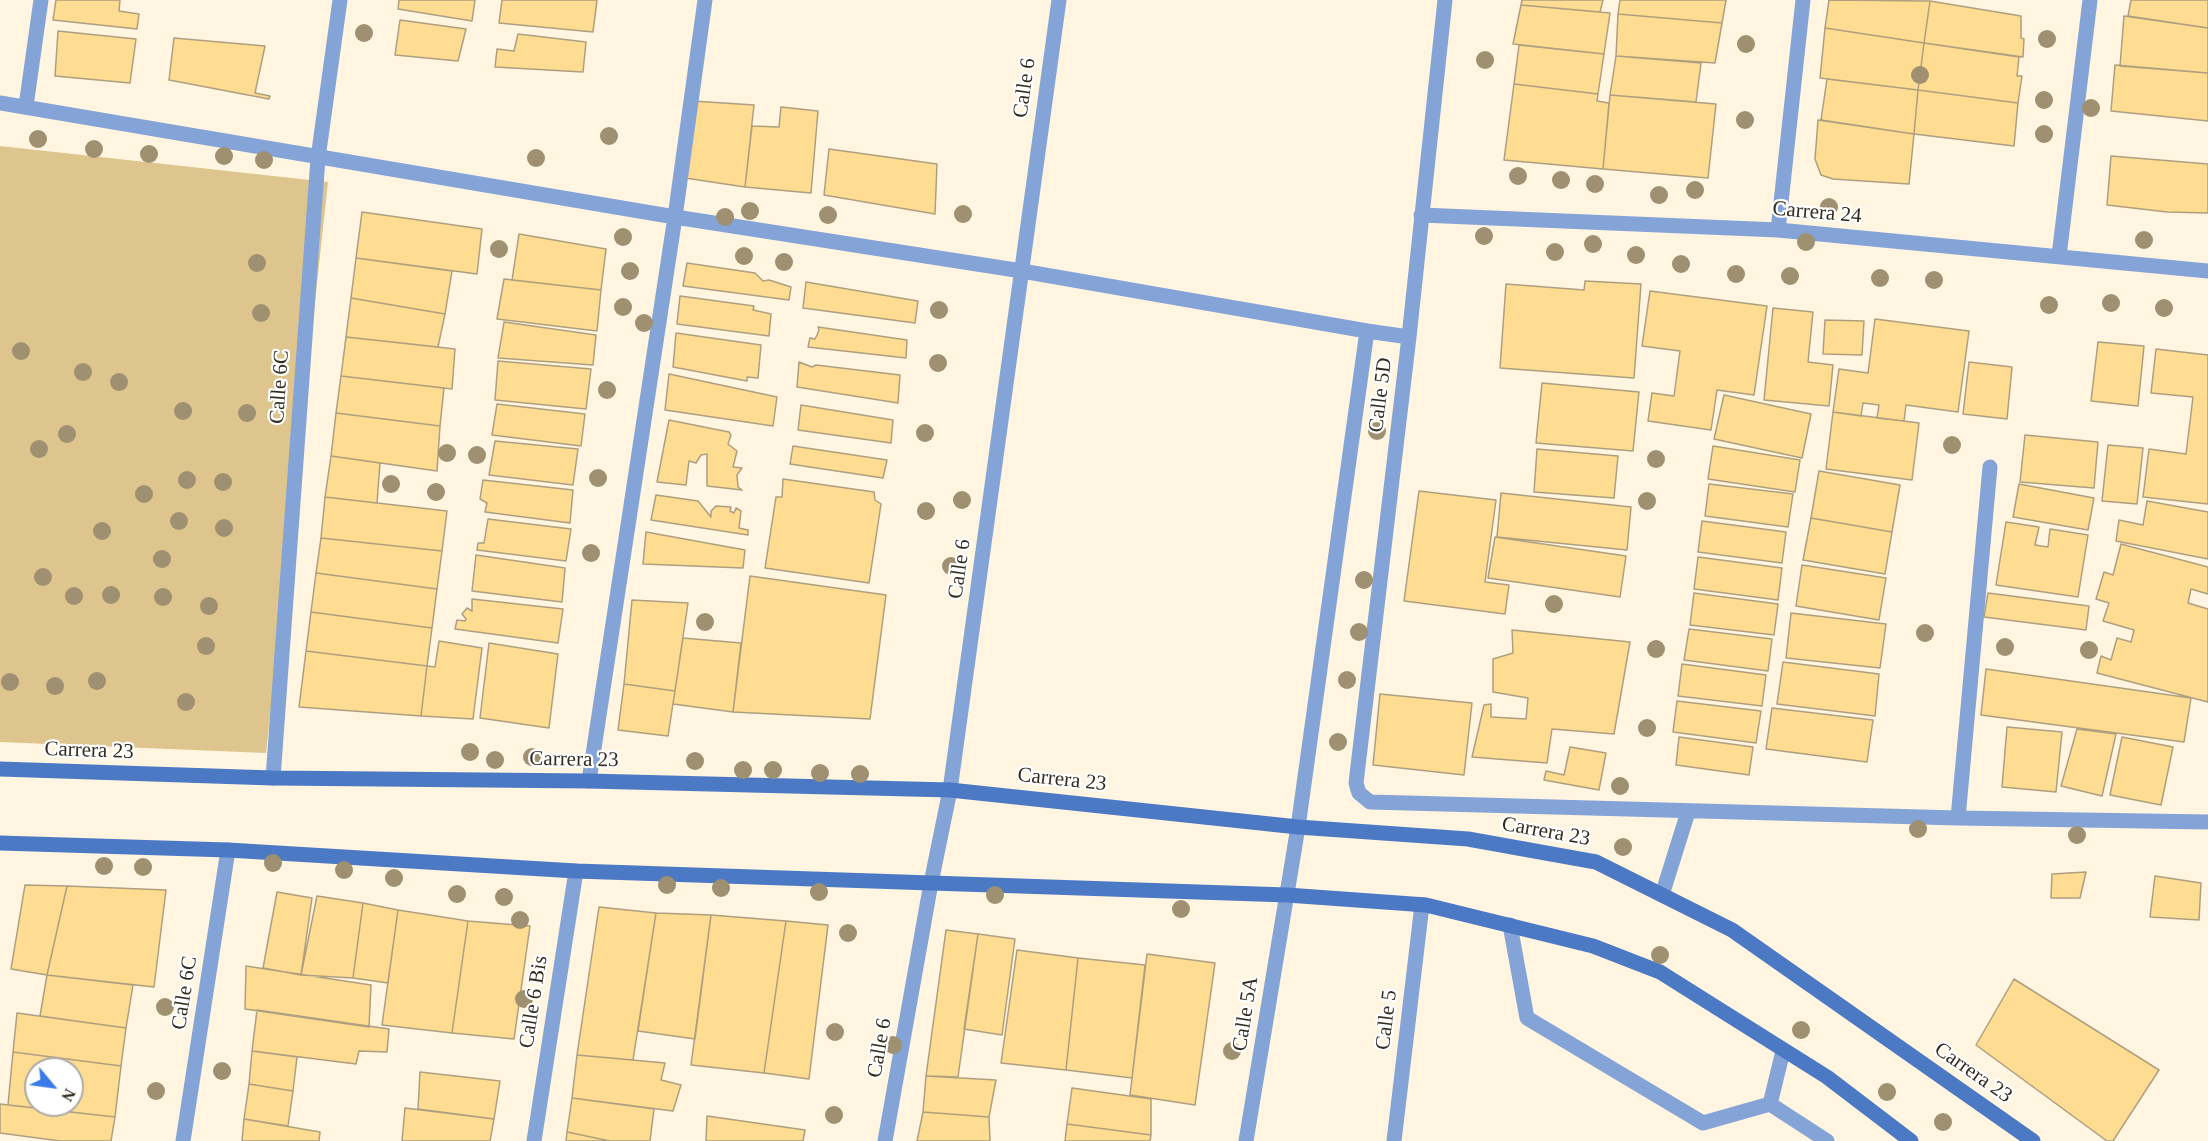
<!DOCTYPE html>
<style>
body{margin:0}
#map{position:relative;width:2208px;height:1141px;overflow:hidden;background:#fff5e1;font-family:"Times New Roman",serif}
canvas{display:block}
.north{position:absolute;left:24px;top:1057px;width:60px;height:60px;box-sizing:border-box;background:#fff;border:2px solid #adaba6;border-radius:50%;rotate:119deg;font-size:16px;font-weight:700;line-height:24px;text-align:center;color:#332d20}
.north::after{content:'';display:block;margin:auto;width:21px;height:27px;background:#387be9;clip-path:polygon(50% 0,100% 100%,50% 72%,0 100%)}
</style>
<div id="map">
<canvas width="2208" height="1141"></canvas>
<div class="north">N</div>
</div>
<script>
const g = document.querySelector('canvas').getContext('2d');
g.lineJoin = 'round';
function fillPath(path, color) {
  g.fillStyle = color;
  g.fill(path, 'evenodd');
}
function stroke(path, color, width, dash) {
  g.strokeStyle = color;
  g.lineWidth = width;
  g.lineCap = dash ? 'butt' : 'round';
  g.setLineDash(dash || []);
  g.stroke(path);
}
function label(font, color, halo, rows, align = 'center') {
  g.font = font + ' "Times New Roman",serif';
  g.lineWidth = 4.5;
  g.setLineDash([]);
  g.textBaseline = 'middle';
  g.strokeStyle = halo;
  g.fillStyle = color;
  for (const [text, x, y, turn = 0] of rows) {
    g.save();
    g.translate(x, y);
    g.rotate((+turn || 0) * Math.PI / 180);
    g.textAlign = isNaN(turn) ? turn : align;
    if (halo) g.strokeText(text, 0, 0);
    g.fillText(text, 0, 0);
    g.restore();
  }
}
const green = new Path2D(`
 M0,146L328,182L266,753L0,742Z`);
const building = new Path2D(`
 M56,0H120L119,11L139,14L137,29L53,20Z
 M399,0H475L472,21L398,9Z
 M502,0H597L593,32L499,23Z
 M1522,0H1603L1600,12L1521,5Z
 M1620,0H1726L1722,23L1618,14Z
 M1829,0L1930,1L1924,43L1825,28Z
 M2131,0H2208V28L2128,16Z
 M1930,1L2021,16V38L2024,39L2023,57L1924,43Z
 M1521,5L1610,13L1604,54L1513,44Z
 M1618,14L1722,23L1715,63L1616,56Z
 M2124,16L2208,28V73L2120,66Z
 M400,20L466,29L458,61L395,55Z
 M1825,28L1924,43L1918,90L1820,78Z
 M58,31L136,39L130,83L55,76Z
 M518,34L586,42L583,72L495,67L497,49L514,51Z
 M174,38L265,46L255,93L270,96L269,99L169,80Z
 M1924,43L2019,57L2017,76H2022L2018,103L1918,90Z
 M1519,45L1604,54L1598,94L1514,84Z
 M1616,56L1701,63L1696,102L1610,95Z
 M2115,65L2208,73V121L2111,111Z
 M1827,79L1918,90L1914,134L1821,120Z
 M1514,84L1598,94L1597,101L1609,103L1603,169L1504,160Z
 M1918,90L2018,103L2014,146L1914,134Z
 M1610,95L1716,104L1708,178L1603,169Z
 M693,101L754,105L745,187L685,178Z
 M781,107L818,111L811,193L745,187L752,126L779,127Z
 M1818,120L1914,134L1909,184L1833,179L1821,175L1815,159Z
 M829,149L937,164L935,214L824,195Z
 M2111,156L2208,164V213L2167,212L2107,205Z
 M362,212L482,229L477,274L356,258Z
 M519,234L606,249L601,290L512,280Z
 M356,258L452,271L445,314L351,298Z
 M687,263L755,273L763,281L769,280L791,287L789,300L683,286Z
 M504,279L601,290L597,331L497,319Z
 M1585,281L1641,284L1634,378L1500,368L1506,284L1584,290Z
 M806,282L918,301L915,323L803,308Z
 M1650,291L1767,306L1754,395L1717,390L1711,430L1648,421L1652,393L1674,396L1680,351L1642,346Z
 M680,296L754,306L753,310L771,314L769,336L677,324Z
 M351,298L445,314L438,347L346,337Z
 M1773,308L1813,312L1808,362L1833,365L1829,406L1764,400Z
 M1875,319L1969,331L1958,412L1906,405L1904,421L1877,418L1879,405L1863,403L1861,416L1833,412L1839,369L1868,373Z
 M1825,320L1864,321L1862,355L1823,354Z
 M504,322L596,335L593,365L498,358Z
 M818,327L907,340L906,358L808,347L810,338L815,339L817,335L819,330Z
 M676,333L761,345L758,378L747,377V381L673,367Z
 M346,337L455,349L452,389L341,376Z
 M2098,342L2144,346L2138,406L2091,401Z
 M2156,349L2208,355V504L2143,497L2149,449L2186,454L2193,397L2151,393Z
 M498,361L591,369L586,409L495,400Z
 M799,362L812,367L816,365L900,375L898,403L797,387Z
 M1969,362L2012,367L2007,419L1963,414Z
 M669,374L777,397L773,426L665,410Z
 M341,376L444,388L440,426L336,413Z
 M1542,383L1639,392L1633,451L1536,443Z
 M1724,395L1811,414L1802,458L1714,439Z
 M497,404L585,414L581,446L492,435Z
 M801,405L893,420L891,443L798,430Z
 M1833,412L1919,423L1912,480L1826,469Z
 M336,413L440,426L437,471L331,456Z
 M669,420L729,432L731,435L728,444L737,451L733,467L742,468L737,475L738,487L742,490L707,486V454L701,455L696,463L689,461L686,485L657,482Z
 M2025,435L2098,442L2094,488L2020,482Z
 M495,441L578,449L573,485L489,475Z
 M2108,445L2143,448L2137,504L2102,501Z
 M793,446L887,460L883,478L790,464Z
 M1713,446L1800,460L1795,492L1708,479Z
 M1537,449L1618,456L1614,498L1534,492Z
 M331,456L380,463L377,503L325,497Z
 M1819,471L1900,485L1892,532L1811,518Z
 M783,479L874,492L875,500L881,504L869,583L765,568L776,497H782Z
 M483,480L573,490L570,523L485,512L487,503L480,499Z
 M1709,484L1793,494L1788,527L1705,516Z
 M2019,484L2094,498L2088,530L2013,517Z
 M1419,491L1496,500L1485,582L1509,585L1505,614L1404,601Z
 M1501,493L1631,507L1627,550L1497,537Z
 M656,495L698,501L711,517V511L716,506L731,507L730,511L734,513L736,508L741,511L739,528L748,530V535L651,520Z
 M325,497L447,511L442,551L321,538Z
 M2147,501L2208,512V559L2116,541L2119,520L2143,525Z
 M1811,518L1892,532L1885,574L1803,560Z
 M488,519L571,529L566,561L477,550L478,543H484Z
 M1702,521L1786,532L1782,563L1698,552Z
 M2006,522L2039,527L2035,545L2048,547L2050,529L2088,535L2078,597L1996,585Z
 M646,532L745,550L743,568L643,564Z
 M1495,537L1626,556L1620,597L1488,578Z
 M321,538L442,551L437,589L316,573Z
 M2121,544L2208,567V594L2191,589L2188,603L2208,609V702L2097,673L2101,656L2111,660L2117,638L2131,642L2134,630L2103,621L2109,603L2096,599L2104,572L2113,575Z
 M476,555L565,568L562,602L472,591Z
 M1698,557L1782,568L1778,600L1694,589Z
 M1802,565L1886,578L1879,620L1796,606Z
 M316,573L437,589L432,628L311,612Z
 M750,576L886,595L870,719L733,712Z
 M1694,593L1778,604L1774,635L1690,625Z
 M1988,593L2089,606L2086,630L1984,617Z
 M472,599L563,609L558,643L455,629L457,620L465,621L466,619L462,614L467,608L472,611Z
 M632,600L688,603L675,691L624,684Z
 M311,612L432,628L427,666L306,651Z
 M1791,613L1886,624L1880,668L1786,658Z
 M1689,629L1772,639L1768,671L1684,660Z
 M1512,630L1630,642L1614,734L1552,729L1547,763L1472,757L1484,705L1491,704V717L1526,719L1528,698L1493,692V659L1513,653Z
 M683,638L741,643L733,712L673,704Z
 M439,641L482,648L473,719L421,716L427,666L435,667Z
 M489,643L558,654L549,728L480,718Z
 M306,651L427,666L421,716L299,707Z
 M1783,662L1879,674L1875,716L1777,704Z
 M1682,664L1766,675L1762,706L1678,696Z
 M1986,669L2191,698L2184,742L1981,715Z
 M624,684L675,691L668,736L618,730Z
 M1380,694L1472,703L1464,775L1373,765Z
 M1677,701L1761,711L1756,743L1673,732Z
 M1772,708L1873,720L1867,762L1766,749Z
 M2007,727L2062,732L2056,792L2002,787Z
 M2077,729L2116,734L2102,796L2061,786Z
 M1679,737L1753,747L1749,775L1676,765Z
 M2122,737L2173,747L2161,805L2110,795Z
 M1570,747L1606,753L1599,790L1544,780L1546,771L1564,775Z
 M2086,872L2080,898H2051L2052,874Z
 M2155,876L2201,883L2199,920L2150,917Z
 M25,885L67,886L47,975L11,969Z
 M67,886L166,890L154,987L47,975Z
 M277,892L312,898L301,975L263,968Z
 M317,896L363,903L353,978L301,975Z
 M363,903L398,910L388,983L353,978Z
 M599,907L656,913L633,1060L577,1055Z
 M398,910L468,921L452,1033L382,1025Z
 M656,913L711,915L695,1039L638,1031Z
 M711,915L786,921L764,1073L691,1065Z
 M468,921L530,926L514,1039L452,1033Z
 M786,921L828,925L809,1079L764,1073Z
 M946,930L978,934L958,1077L926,1076Z
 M978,934L1015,939L1002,1035L964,1029Z
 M1017,950L1078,958L1066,1070L1001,1063Z
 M1147,954L1215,963L1195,1105L1130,1095Z
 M1078,958L1145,965L1132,1078L1066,1070Z
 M246,966L371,985L369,1027L245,1009Z
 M47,975L133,985L126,1028L40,1016Z
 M2014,979L2159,1070L2113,1141H2107L1976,1045Z
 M257,1010L389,1029L387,1052L359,1051L356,1064L252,1051Z
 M17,1013L126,1028L121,1066L13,1052Z
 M252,1051L297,1057L293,1091L249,1084Z
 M13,1052L121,1066L115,1117L8,1105ZM36,1069H72V1105H36Z
 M577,1055L665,1063L661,1080L681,1085L673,1111L572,1098Z
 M420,1072L500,1081L494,1119L418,1109Z
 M926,1076L996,1080L989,1117L923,1112Z
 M249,1084L293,1091L288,1126L244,1119Z
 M1072,1088L1151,1099V1135L1067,1124Z
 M572,1098L654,1109L650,1141H610L567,1132Z
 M0,1104L115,1117L111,1141H60L0,1133Z
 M405,1108L494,1119L490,1141H402Z
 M923,1112L989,1117L990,1141H917Z
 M707,1116L805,1130L803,1141H706Z
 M244,1119L320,1132L319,1141H242Z
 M1067,1124L1151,1135L1150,1141H1065Z
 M567,1132L610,1141H566Z`);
const lane = new Path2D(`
 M1510,925L1527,1018L1703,1123L1770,1104L1827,1141
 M1770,1104L1783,1051`);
const street = new Path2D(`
 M1445,0L1409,337L1356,783L1359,793L1370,802L1958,818L2208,822
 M0,103L675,217L1022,271L1367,331L1409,337
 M26,106L41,0
 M1421,215L1778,230L2208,271
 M1778,230L1803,0
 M2059,256L2090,0
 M273,778L318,158L340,0
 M589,781L675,217L705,0
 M1958,818L1990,467
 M1662,895L1688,812
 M183,1141L228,850
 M534,1141L576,871
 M885,1141L931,883L950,790L1059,0
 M1246,1141L1298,827L1367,331
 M1394,1141L1422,905`);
const secondary = new Path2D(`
 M0,769L273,778L589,781L950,790L1298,827L1468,839L1596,862L1732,930L2033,1141
 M0,843L228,850L576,871L1287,895L1426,905L1593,946L1660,972L1827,1077L1911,1141`);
const trees = [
 [364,33],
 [2047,39],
 [1746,44],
 [1485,60],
 [1920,75],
 [2044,100],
 [2091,108],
 [1745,120],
 [2044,134],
 [609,136],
 [38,139],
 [94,149],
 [149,154],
 [224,156],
 [536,158],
 [264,160],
 [1518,176],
 [1561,180],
 [1595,184],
 [1695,190],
 [1659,195],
 [1829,207],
 [750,211],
 [963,214],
 [828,215],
 [725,217],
 [1484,236],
 [623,237],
 [2144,240],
 [1806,242],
 [1593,244],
 [499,249],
 [1555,252],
 [1636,255],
 [744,256],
 [784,262],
 [257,263],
 [1681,264],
 [630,271],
 [1736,274],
 [1790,276],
 [1880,278],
 [1934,280],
 [2111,303],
 [2049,305],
 [623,307],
 [2164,308],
 [939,310],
 [261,313],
 [644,323],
 [21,351],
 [938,363],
 [83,372],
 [119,382],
 [607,390],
 [183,411],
 [247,413],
 [1377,431],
 [925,433],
 [67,434],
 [1952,445],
 [39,449],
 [447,453],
 [477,455],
 [1656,459],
 [598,478],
 [187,480],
 [223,482],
 [391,484],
 [436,492],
 [144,494],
 [962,500],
 [1647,501],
 [926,511],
 [179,521],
 [224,528],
 [102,531],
 [591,553],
 [162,559],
 [951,566],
 [43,577],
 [1364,580],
 [111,595],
 [74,596],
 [163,597],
 [1554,604],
 [209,606],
 [705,622],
 [1359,632],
 [1925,633],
 [206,646],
 [2005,647],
 [1656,649],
 [2089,650],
 [1347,680],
 [97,681],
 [10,682],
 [55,686],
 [186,702],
 [1647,728],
 [1338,742],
 [470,752],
 [532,757],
 [495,760],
 [695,761],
 [743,770],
 [773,770],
 [820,773],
 [860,774],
 [1620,786],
 [1918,829],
 [2077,835],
 [1623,847],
 [273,863],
 [104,866],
 [143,867],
 [344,870],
 [394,878],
 [667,885],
 [721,888],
 [819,892],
 [457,894],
 [995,895],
 [504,897],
 [1181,909],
 [520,920],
 [848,933],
 [1660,955],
 [524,999],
 [165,1007],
 [1801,1030],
 [835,1032],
 [893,1045],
 [1232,1051],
 [222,1071],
 [156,1091],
 [1887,1092],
 [834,1115],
 [1943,1122]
];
const streetNames = [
 ["Calle 6",1025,88,-82],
 ["Carrera 24",1817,213,5],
 ["Calle 6C",280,387,-86],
 ["Calle 5D",1381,395,-83],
 ["Calle 6",960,569,-82],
 ["Carrera 23",89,751,2],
 ["Carrera 23",574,760,1],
 ["Carrera 23",1062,780,6],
 ["Carrera 23",1546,832,10],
 ["Calle 6C",185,993,-81],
 ["Calle 6 Bis",534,1002,-81],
 ["Calle 5A",1246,1014,-81],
 ["Calle 5",1387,1020,-83],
 ["Calle 6",880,1048,-80],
 ["Carrera 23",1973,1073,35]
];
fillPath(green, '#dec58d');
fillPath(building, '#fedc91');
stroke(building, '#ae9f7f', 1.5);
stroke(lane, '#84a3d7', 15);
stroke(street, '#84a3d7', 15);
stroke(secondary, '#4c79c4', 15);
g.fillStyle = '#9e9070';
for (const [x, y] of trees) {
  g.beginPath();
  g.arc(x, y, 9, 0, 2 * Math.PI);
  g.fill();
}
label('21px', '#332d20', '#fff', streetNames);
</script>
